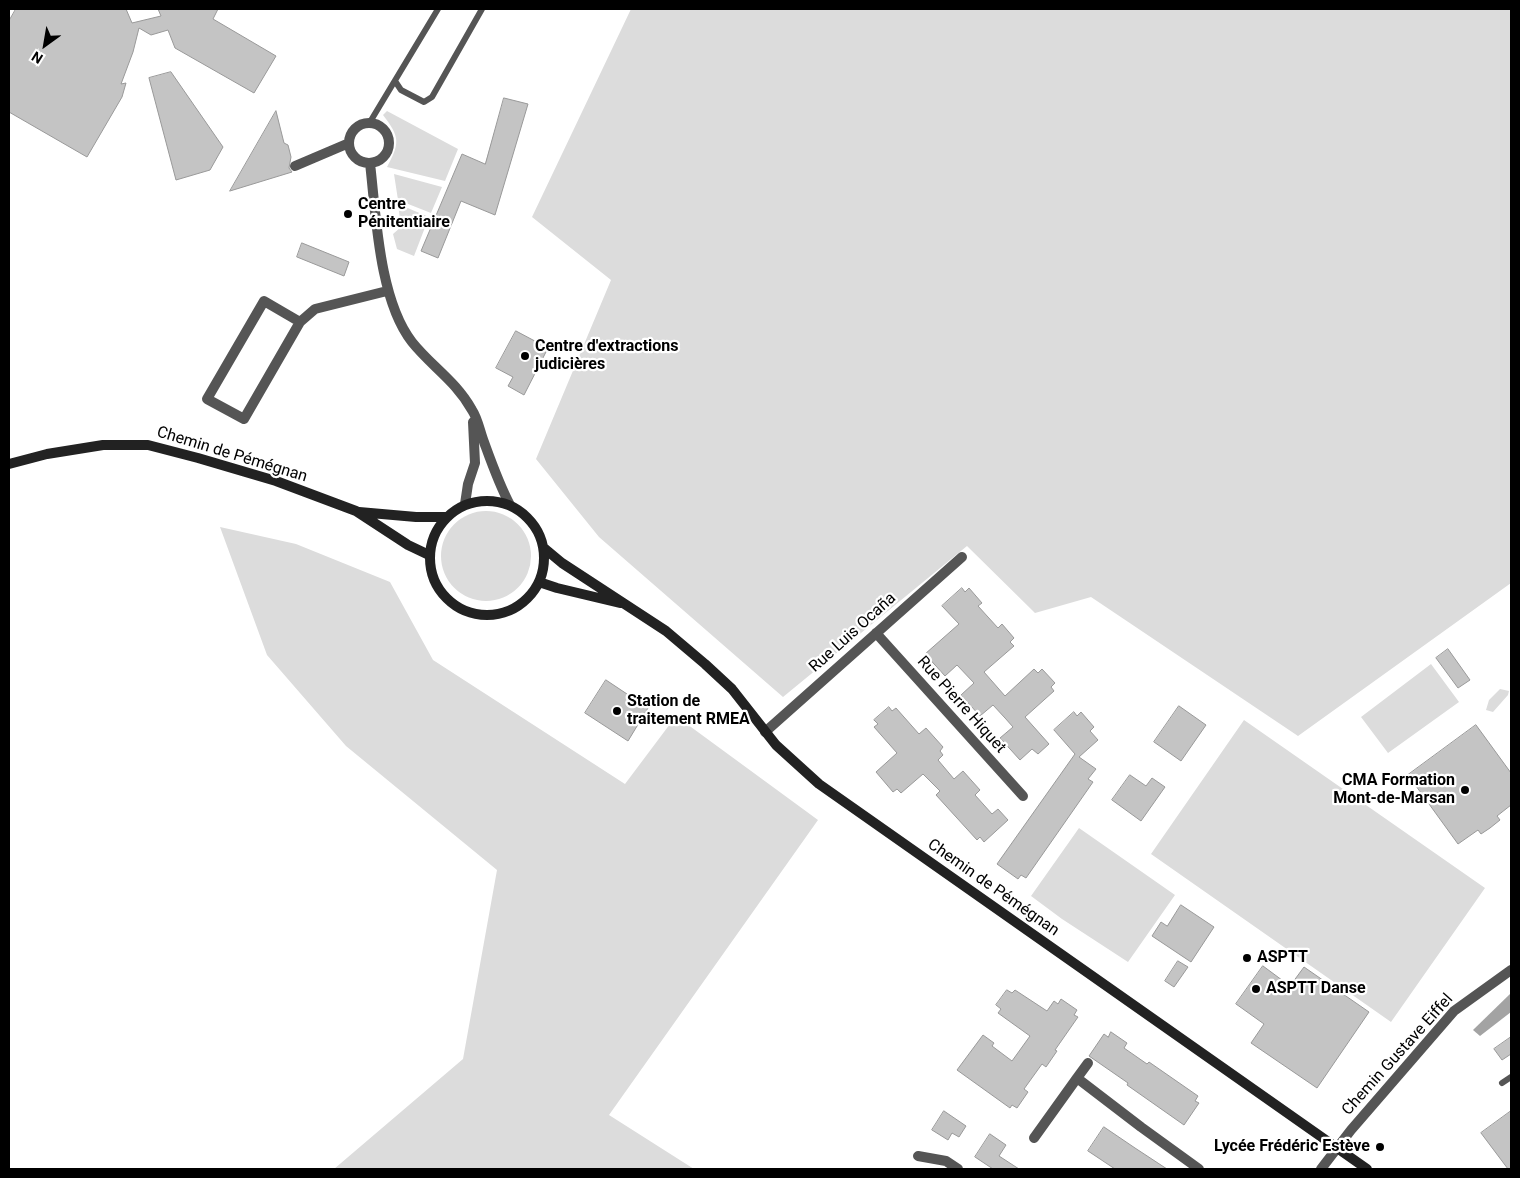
<!DOCTYPE html>
<meta charset="utf-8">
<style>
body{margin:0}
#map{position:relative;width:1520px;height:1178px;overflow:hidden;background:#fff;font-family:Roboto,sans-serif}
canvas{display:block}
.frame{position:absolute;inset:0;border:10px solid #000;pointer-events:none}
.north{position:absolute;left:20px;top:20px;width:50px;height:50px;-webkit-text-stroke:4px #fff;paint-order:stroke;rotate:212deg;font-size:14px;font-weight:700;line-height:20px;text-align:center;color:#000}
.north::after{content:'';display:block;margin:auto;width:18px;height:22px;background:#000;clip-path:polygon(50% 0,100% 100%,50% 72%,0 100%)}
</style>
<div id="map">
<canvas width="1520" height="1178"></canvas>
<div class="frame"></div>
<div class="north">N</div>
</div>
<script>
const g = document.querySelector('canvas').getContext('2d');
g.lineJoin = 'round';
function fillPath(path, color) {
  g.fillStyle = color;
  g.fill(path, 'evenodd');
}
function stroke(path, color, width, dash) {
  g.strokeStyle = color;
  g.lineWidth = width;
  g.lineCap = dash ? 'butt' : 'round';
  g.setLineDash(dash || []);
  g.stroke(path);
}
function label(font, color, halo, rows, align = 'center') {
  g.font = font + ' Roboto,sans-serif';
  g.lineWidth = 4.5;
  g.setLineDash([]);
  g.textBaseline = 'middle';
  g.strokeStyle = halo;
  g.fillStyle = color;
  for (const [text, x, y, turn = 0] of rows) {
    g.save();
    g.translate(x, y);
    g.rotate((+turn || 0) * Math.PI / 180);
    g.textAlign = isNaN(turn) ? turn : align;
    if (halo) g.strokeText(text, 0, 0);
    g.fillText(text, 0, 0);
    g.restore();
  }
}
const green = new Path2D(`
 M631,9H1511V583L1298,736L1091,597L1035,613L967,546L783,697L599,537L536,459L611,280L532,217Z
 M387,111L458,149L445,181L387,167C400,143 400,137 383,115Z
 M394,174L442,187L431,213L398,200Z
 M398,204L429,217L414,256L397,249L393,234L401,227Z
 M441 556a45 45 0 1 1 90 0a45 45 0 1 1-90 0Z
 M220,527L296,544L390,582L433,660L625,784L676,716L818,820L609,1115L694,1169H334L463,1059L497,870L346,746L267,655Z
 M1431,664L1459,702L1388,753L1361,717Z
 M1500,689L1509,691L1508,695L1493,712L1486,710L1489,700Z
 M1244,720L1485,888L1391,1022L1151,854Z
 M1079,828L1175,895L1128,962L1062,919L1031,896Z`);
const water = new Path2D(`
 M1511,993V1012L1480,1036L1473,1030Z`);
const building = new Path2D(`
 M16,9H126L132,23L161,16L158,9H218L213,19L276,56L254,93L175,48L168,30L151,35L139,28L133,52L121,84L126,83L122,97L87,157L9,112V21Z
 M171,72L223,147L210,170L176,180L149,78Z
 M504,98L528,104L495,215L461,201L438,258L421,251L462,154L485,164Z
 M276,111L284,143L288,145L291,157L289,168L292,172L230,191Z
 M302,243L349,262L344,276L297,257Z
 M516,331L548,348L524,395L508,386L513,377L496,368Z
 M962,588L965,592L969,588L982,603L978,606L998,628L1002,624L1014,638L1010,642L1014,646L984,672L1005,696L1034,669L1038,673L1042,669L1055,683L1051,687L1054,691L1025,717L1049,744L1038,754L1032,749L1020,760L1000,738L1013,727L1005,718L993,705L980,716L961,695L974,683L957,665L945,676L925,654L959,624L942,606Z
 M1448,649L1470,680L1458,688L1436,658Z
 M606,680L648,708L628,741L585,713Z
 M1179,706L1206,725L1181,761L1154,742Z
 M889,707L892,711L896,708L919,734L926,728L943,747L940,751L943,755L938,760L954,779L963,771L980,790L975,795L992,814L998,809L1008,820L984,842L980,837L977,840L936,795L940,791L923,774L901,793L897,789L893,792L876,772L897,753L874,727L878,724L874,720Z
 M1074,712L1077,716L1081,712L1094,727L1090,731L1098,740L1079,757L1096,769L1088,779L1093,782L1026,878L1021,875L1018,879L997,864L1075,754L1054,730Z
 M1476,725L1511,773V805L1497,816L1500,820L1490,828L1481,834L1478,830L1458,844L1408,775Z
 M1130,775L1146,786L1152,778L1165,787L1141,821L1112,800Z
 M1181,905L1214,927L1191,962L1152,936L1161,922L1167,926Z
 M1178,961L1188,967L1174,987L1165,981Z
 M1263,966L1290,986L1304,967L1369,1012L1317,1088L1251,1043L1264,1024L1236,1004Z
 M1007,990L1012,993L1015,990L1047,1011L1054,1001L1058,1004L1061,999L1077,1010L1074,1015L1078,1017L1055,1050L1057,1051L1046,1067L1042,1064L1024,1089L1028,1092L1017,1108L1012,1105L1010,1108L957,1070L983,1035L994,1043L992,1046L1012,1061L1030,1036L998,1013L1001,1009L996,1005Z
 M1111,1032L1127,1043L1124,1048L1147,1064L1149,1062L1198,1096L1195,1101L1199,1103L1184,1125L1127,1085L1128,1083L1089,1056L1104,1034L1108,1037Z
 M1511,1037V1054L1502,1060L1494,1049Z
 M944,1111L966,1126L959,1137L952,1133L948,1140L932,1130Z
 M1511,1111V1169H1508L1481,1133Z
 M1104,1127L1135,1148L1167,1169H1115L1088,1151Z
 M990,1134L1006,1145L999,1156L1019,1169H993L975,1157Z`);
const lane = new Path2D(`
 M395,81L401,90L424,102L432,97L482,9
 M370,122L438,9
 M1502,1083L1511,1077`);
const street = new Path2D(`
 M349 143a20 20 0 1 1 40 0a20 20 0 1 1-40 0Z
 M370,163C376,215 379,300 412,342C431,366 456,381 472,410C478,419 480,432 484,442C492,464 499,484 510,505
 M295,166L349,143
 M300,322L264,301L207,399L244,419L300,322L315,309L387,291
 M465,504L468,484L475,463L473,422
 M876,633L1023,796
 M765,732L962,557
 M1077,1078L1088,1063
 M1034,1138L1077,1078L1141,1127L1199,1169
 M918,1156L946,1161L958,1169
 M1321,1169L1351,1130L1454,1011L1511,970`);
const secondary = new Path2D(`
 M9,464L47,454L103,445H148L198,458L276,481L356,511L408,545L429,555
 M430 558a57 57 0 1 1 114 0a57 57 0 1 1-114 0Z
 M359,512L416,517H445
 M544,548L562,563L666,631L705,664L732,689L776,745L819,784L1367,1169
 M539,582L557,588L620,603`);
const markers = [
 [348,214,5,"#000"],
 [525,356,5,"#000"],
 [617,711,5,"#000"],
 [1465,790,5,"#000"],
 [1247,958,5,"#000"],
 [1256,989,5,"#000"],
 [1380,1147,5,"#000"]
];
const poiNames = [
 ["Centre",358,205],
 ["Pénitentiaire",358,223],
 ["Centre d'extractions",535,347],
 ["judicières",535,365],
 ["Station de",627,702],
 ["traitement RMEA",627,720],
 ["CMA Formation",1455,781,"right"],
 ["Mont-de-Marsan",1455,799,"right"],
 ["ASPTT",1257,958],
 ["ASPTT Danse",1266,989],
 ["Lycée Frédéric Estève",1370,1147,"right"]
];
const streetNames = [
 ["Chemin de Pémégnan",232,455,17],
 ["Rue Luis Ocaña",853,633,-42],
 ["Rue Pierre Hiquet",961,705,48],
 ["Chemin de Pémégnan",993,888,35],
 ["Chemin Gustave Eiffel",1398,1055,-48]
];
fillPath(green, '#dcdcdc');
fillPath(water, '#a3a3a3');
fillPath(building, '#c4c4c4');
stroke(building, '#999', 1);
stroke(lane, '#555', 6);
stroke(street, '#555', 10);
stroke(secondary, '#222', 10);
for (const [x, y, r, color] of markers) {
  const dot = new Path2D();
  dot.arc(x, y, r, 0, 2 * Math.PI);
  g.fillStyle = color;
  g.fill(dot);
  stroke(dot, '#fff', 2);
}
label('bold 16px', '#000', '#fff', poiNames, 'left');
label('16px', '#000', '#fff', streetNames);
</script>
